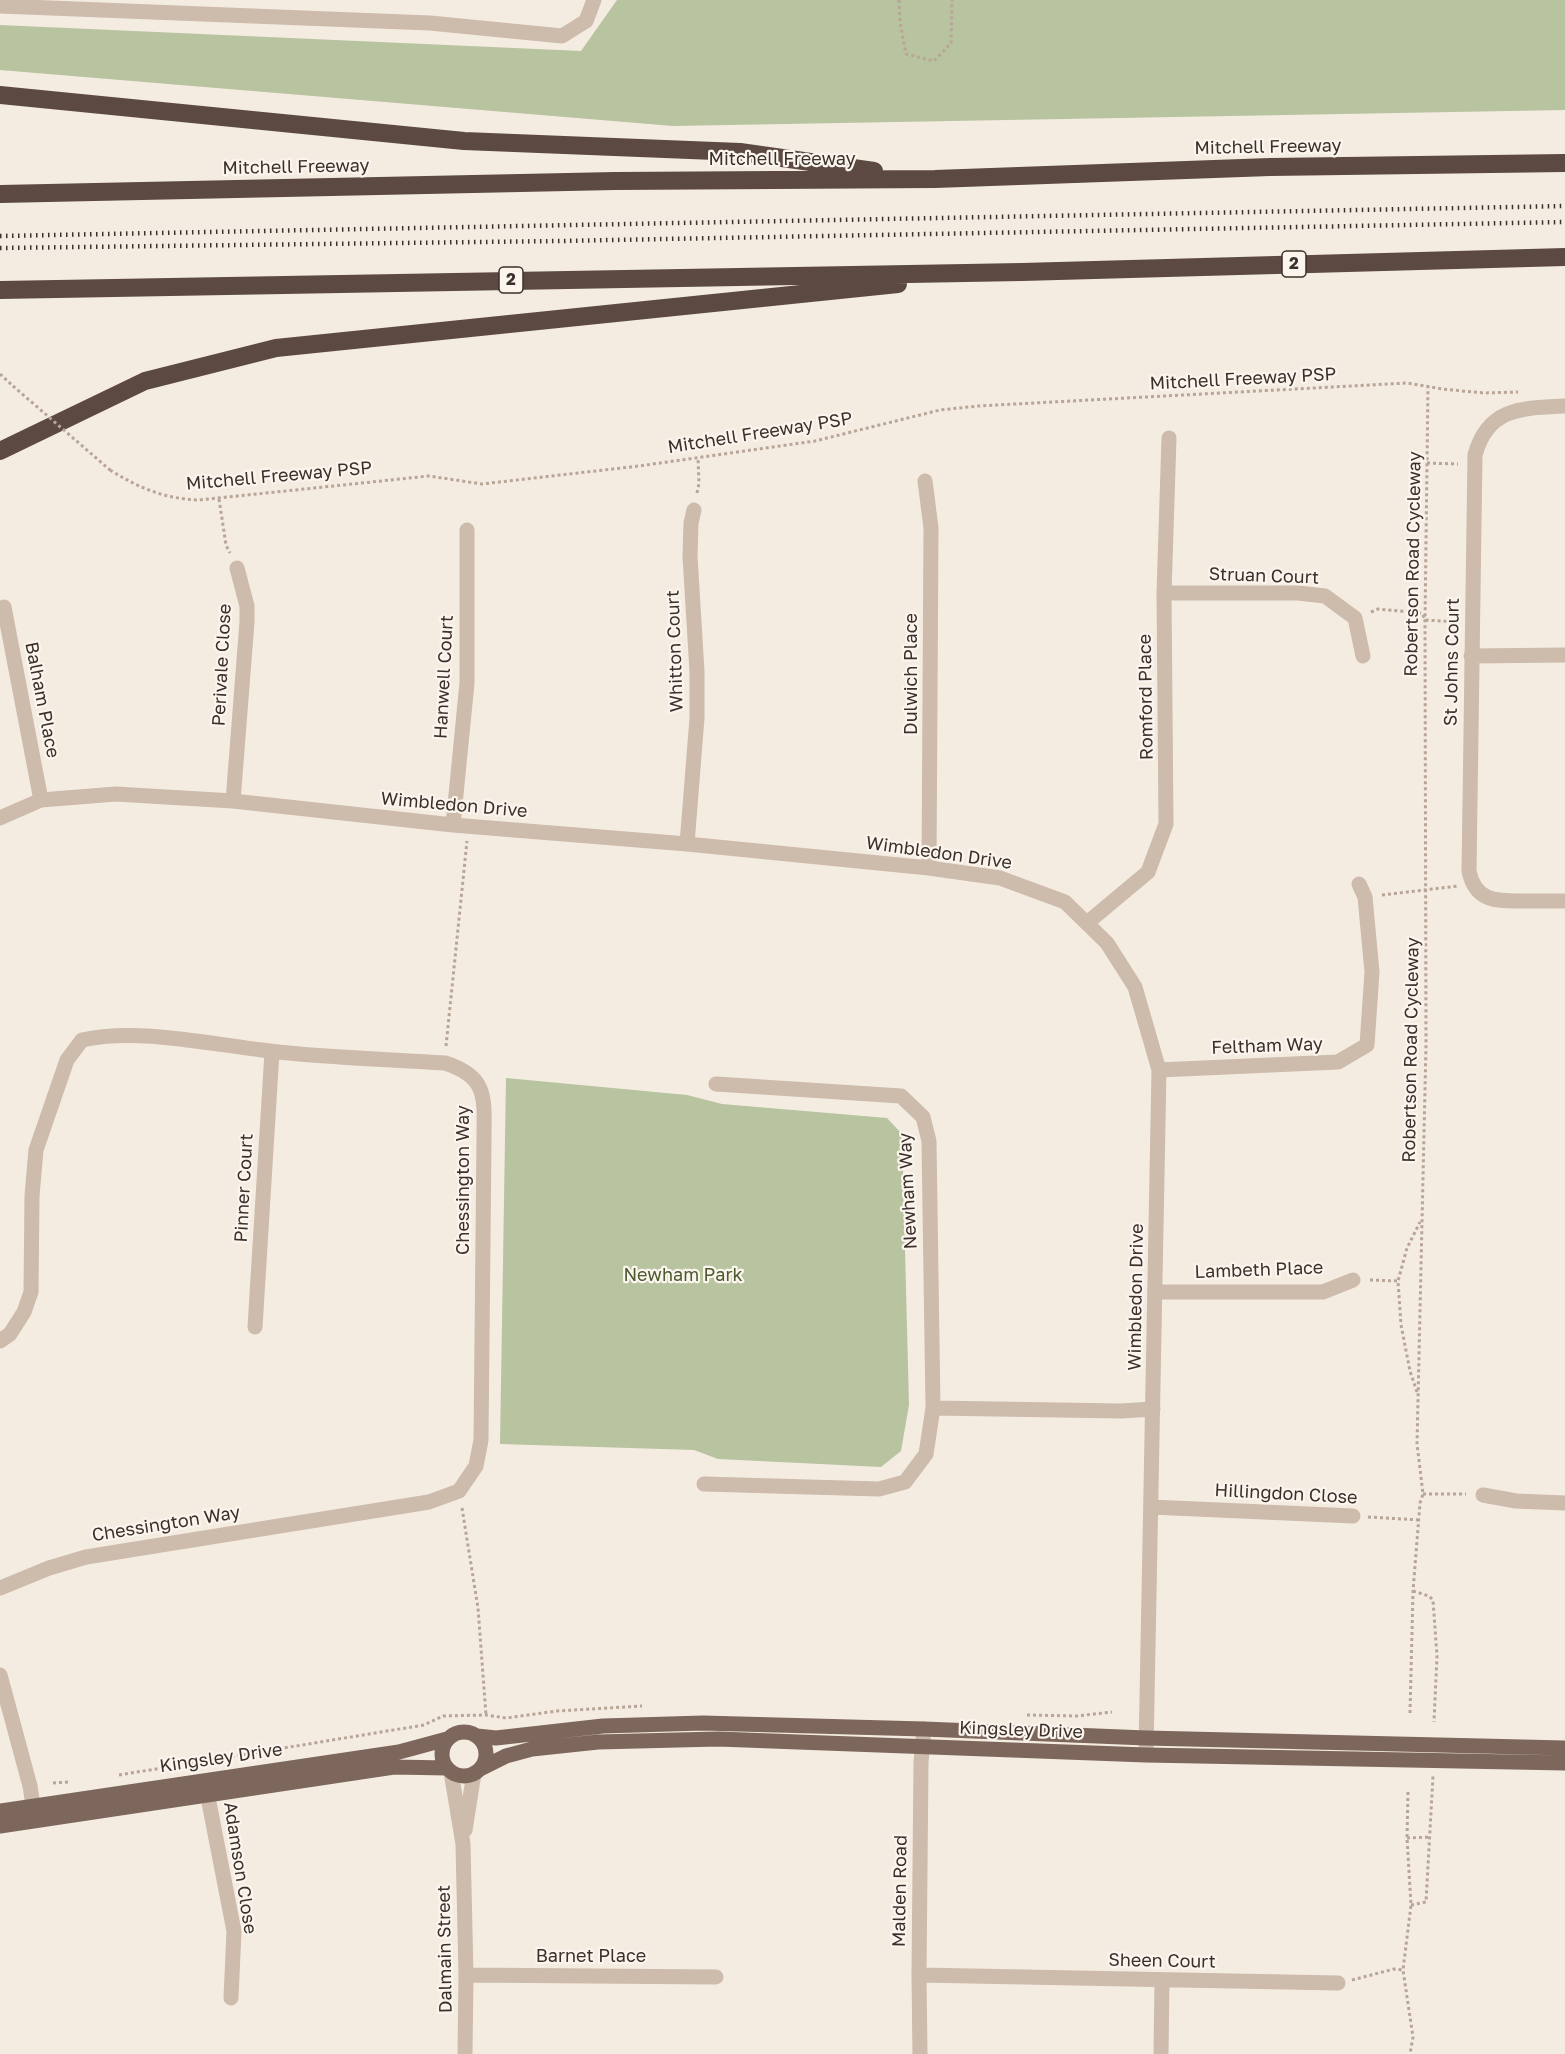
<!DOCTYPE html>
<style>
body{margin:0}
canvas{display:block;background:#f4ebe1}
</style>
<canvas width="1565" height="2054"></canvas>
<script>
const g = document.querySelector('canvas').getContext('2d');
g.lineJoin = 'round';
function fillPath(path, color) {
  g.fillStyle = color;
  g.fill(path, 'evenodd');
}
function stroke(path, color, width, dash) {
  g.strokeStyle = color;
  g.lineWidth = width;
  g.lineCap = dash ? 'butt' : 'round';
  g.setLineDash(dash || []);
  g.stroke(path);
}
function label(font, color, halo, rows, align = 'center') {
  g.font = font + ' "Golos Text",sans-serif';
  g.lineWidth = 4.5;
  g.setLineDash([]);
  g.textBaseline = 'middle';
  g.strokeStyle = halo;
  g.fillStyle = color;
  for (const [text, x, y, turn = 0] of rows) {
    g.save();
    g.translate(x, y);
    g.rotate((+turn || 0) * Math.PI / 180);
    g.textAlign = isNaN(turn) ? turn : align;
    if (halo) g.strokeText(text, 0, 0);
    g.fillText(text, 0, 0);
    g.restore();
  }
}
const green = new Path2D(`
 M617,0H1565V110L673,126L0,70V25L581,51Z
 M506,1078L687,1095L722,1104L887,1118L902,1134L909,1405L901,1451L881,1467L718,1459L694,1450L500,1444Z`);
const path = new Path2D(`
 M899,0L900,22L906,54L934,61L951,43L952,0
 M0,374L13,386
 M1427,463L1458,464
 M110,470C139,488 165,499 199,500L429,476L482,484L639,466L815,441L940,410L978,406L1407,383L1442,389L1484,393L1518,392
 M697,493L699,483L698,458
 M219,499L226,545L230,553
 M1371,612L1378,609L1422,613L1425,620L1458,622
 M1382,895L1458,886
 M446,1046L467,841
 M1370,1280L1398,1281
 M1417,1392L1410,1371L1401,1325L1398,1281L1407,1248L1420,1222
 M1423,1494H1466
 M462,1508L478,1608L486,1715
 M1368,1517L1420,1520
 M1413,1591L1429,1596L1433,1600L1437,1656L1434,1722
 M1410,1713L1413,1591L1420,1503L1423,1494L1417,1444L1426,1045L1425,620L1428,386
 M1027,1715L1077,1716L1112,1712
 M119,1775L424,1725L443,1716L486,1715L506,1718L557,1711L642,1706
 M53,1783L68,1782
 M1408,1792L1407,1838L1411,1905L1403,1970L1413,2037L1410,2054
 M1407,1838L1431,1837
 M1411,1905L1426,1902L1433,1776
 M1352,1980L1394,1969L1403,1970`);
const minor = new Path2D(`
 M0,6L430,23L562,36L586,21L594,0
 M1565,406C1523,408 1488,407 1475,455L1469,871C1475,901 1495,901 1521,901C1536,901 1550,901 1565,901
 M925,481L931,528L929,868
 M1164,593H1298L1325,596L1355,618L1363,656
 M4,607L41,800
 M1471,656L1565,655
 M233,801L247,622V606L237,568
 M0,818L41,800L116,794L233,801L453,825L687,844L929,868L1000,878L1065,902L1107,943L1135,987L1159,1070L1146,1751
 M453,825L467,683V530
 M687,844L697,718V672L690,556L691,523L694,510
 M1087,923L1148,872L1166,824L1164,593L1169,438
 M1159,1070L1338,1062L1367,1045L1372,972L1365,897L1359,884
 M1155,1292H1323L1353,1280
 M255,1327L272,1052
 M0,1341L10,1334L24,1312L31,1292L32,1196L36,1150L67,1060L82,1040C138,1027 213,1045 270,1051C328,1058 387,1059 445,1063C489,1077 484,1099 484,1139L481,1440L476,1466L459,1491L429,1502L86,1557L49,1568L0,1588
 M933,1408L1121,1411L1153,1409
 M704,1484L879,1489L905,1482L926,1454L933,1408L929,1141L923,1117L901,1096L716,1084
 M1483,1495L1516,1501L1565,1503
 M1151,1507L1353,1516
 M0,1675L30,1786L35,1819
 M451,1772L463,1844L466,1975L465,2054
 M205,1782L234,1931L231,1998
 M465,1830L474,1773
 M466,1975L716,1977
 M919,1975L1338,1983
 M920,2054L919,1975L921,1762L924,1729
 M1161,2054L1162,1980`);
const major = new Path2D(`
 M442 1754a22 22 0 1 1 44 0a22 22 0 1 1-44 0Z
 M477,1736L496,1738L603,1726L703,1723L924,1729L1146,1738L1565,1748
 M480,1769L506,1756L532,1749L598,1742L718,1739L1146,1755L1565,1763
 M0,1811L399,1752L447,1739
 M0,1826L394,1767L447,1768`);
const highway = new Path2D(`
 M0,95L464,141L740,152L874,171
 M0,194L615,181L935,179L1270,167L1565,163
 M0,290L1022,272L1565,257
 M0,451L145,381L276,348L898,284`);
const rail = new Path2D(`
 M0,236L1565,206
 M0,248L559,241L1565,222`);
const pathBridge = new Path2D(`
 M13,386L110,470`);
const shields = [
 [1294,264,24],
 [511,280,24]
];
const shieldNames = [
 ["2",1294,264],
 ["2",511,280]
];
const streetNames = [
 ["Mitchell Freeway",1268,147,-1],
 ["Mitchell Freeway",782,159],
 ["Mitchell Freeway",296,167,-1],
 ["Mitchell Freeway PSP",1243,379,-3],
 ["Mitchell Freeway PSP",760,433,-9],
 ["Mitchell Freeway PSP",279,476,-5],
 ["Robertson Road Cycleway",1413,564,-89],
 ["Struan Court",1264,576,2],
 ["Whitton Court",675,651,-92],
 ["St Johns Court",1452,662,-89],
 ["Perivale Close",222,665,-87],
 ["Dulwich Place",911,674,-90],
 ["Hanwell Court",444,677,-87],
 ["Romford Place",1146,697,-91],
 ["Balham Place",42,700,79],
 ["Wimbledon Drive",454,805,5],
 ["Wimbledon Drive",939,853,8],
 ["Feltham Way",1267,1046,-2],
 ["Robertson Road Cycleway",1411,1050,-89],
 ["Chessington Way",463,1180,-90],
 ["Pinner Court",244,1188,-87],
 ["Newham Way",908,1191,-93],
 ["Lambeth Place",1259,1270,-2],
 ["Wimbledon Drive",1136,1297,-89],
 ["Hillingdon Close",1286,1494,3],
 ["Chessington Way",166,1524,-9],
 ["Kingsley Drive",1021,1730,2],
 ["Kingsley Drive",221,1758,-8],
 ["Adamson Close",240,1868,81],
 ["Malden Road",900,1891,-89],
 ["Dalmain Street",445,1949,-91],
 ["Barnet Place",591,1956],
 ["Sheen Court",1162,1961,1]
];
const parkNames = [
 ["Newham Park",683,1275]
];
fillPath(green, '#b8c4a0');
stroke(path, '#b9a596', 3, [3, 3]);
stroke(minor, '#cdbbac', 15);
stroke(major, '#7d675c', 15);
stroke(highway, '#5c4a42', 18);
stroke(rail, '#3b302b', 4.5, [1.5, 4.5]);
stroke(pathBridge, '#b9a596', 3, [3, 3]);
for (const [x, y, w] of shields) {
  const box = new Path2D();
  box.roundRect(x - w / 2, y - 13, w, 26, 4.5);
  g.fillStyle = '#fbf5ee';
  g.fill(box);
  stroke(box, '#3b302b', 1.5);
}
label('bold 16px', '#3b302b', null, shieldNames);
label('18px', '#3b302b', '#fbf5ee', streetNames);
label('18px', '#4a5a2e', '#fbf5ee', parkNames);
</script>
